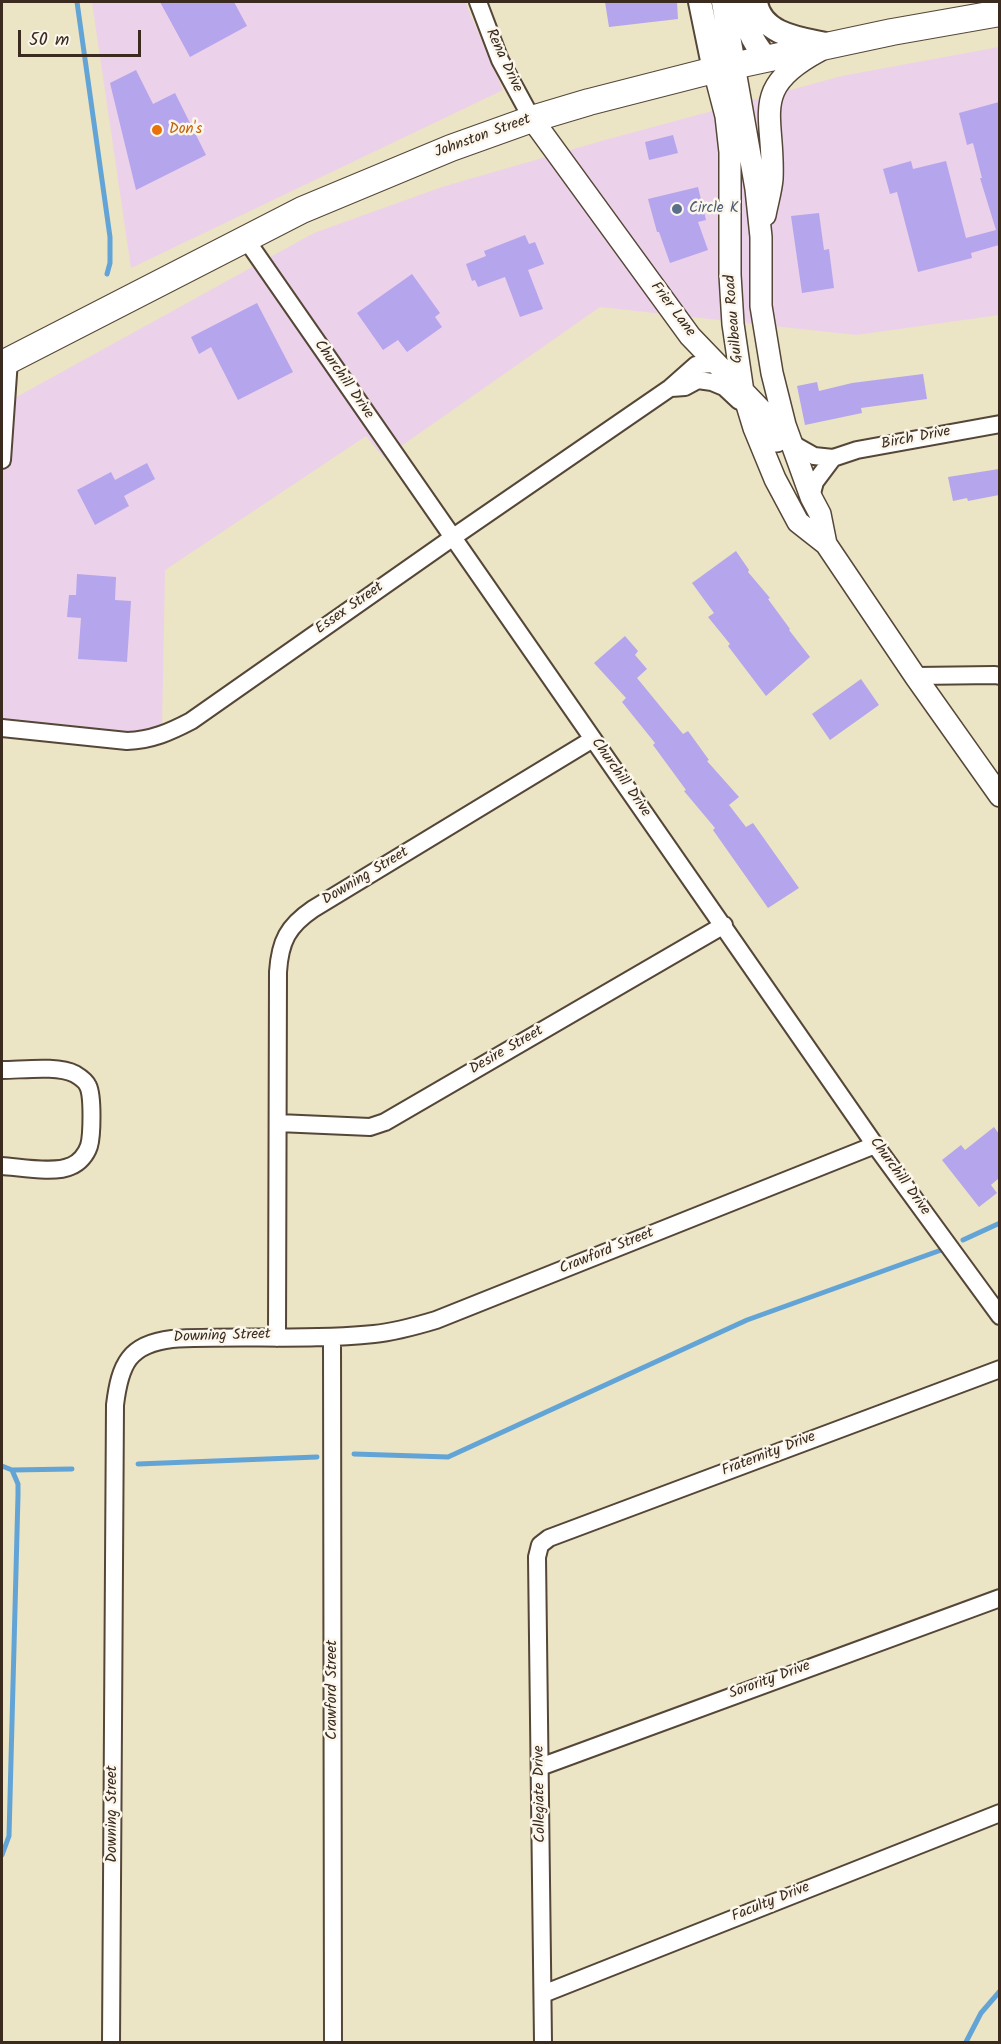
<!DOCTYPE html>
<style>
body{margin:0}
#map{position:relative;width:1001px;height:2044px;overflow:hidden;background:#ebe4c5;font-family:Kalam,sans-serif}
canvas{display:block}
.frame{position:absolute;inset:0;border:3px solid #3b2a1e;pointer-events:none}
.scale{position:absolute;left:18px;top:30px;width:123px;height:27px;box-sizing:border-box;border:3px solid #3b2a1e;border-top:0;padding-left:8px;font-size:18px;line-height:21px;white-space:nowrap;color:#3b2a1e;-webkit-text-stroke:4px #fbf7ec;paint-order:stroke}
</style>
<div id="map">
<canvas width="1001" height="2044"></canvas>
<div class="frame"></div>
<div class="scale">50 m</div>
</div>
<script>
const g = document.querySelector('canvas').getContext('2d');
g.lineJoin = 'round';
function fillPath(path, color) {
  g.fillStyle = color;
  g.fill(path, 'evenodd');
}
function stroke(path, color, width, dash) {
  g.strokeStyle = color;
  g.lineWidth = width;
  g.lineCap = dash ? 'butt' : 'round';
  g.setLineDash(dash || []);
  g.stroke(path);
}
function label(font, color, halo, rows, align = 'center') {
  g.font = font + ' Kalam,sans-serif';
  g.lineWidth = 5;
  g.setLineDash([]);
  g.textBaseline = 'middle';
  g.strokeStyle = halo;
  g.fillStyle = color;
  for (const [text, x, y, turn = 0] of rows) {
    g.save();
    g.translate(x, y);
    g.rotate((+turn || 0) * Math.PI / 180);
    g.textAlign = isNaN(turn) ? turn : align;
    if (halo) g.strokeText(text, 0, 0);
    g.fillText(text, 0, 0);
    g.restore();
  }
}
const built = new Path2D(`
 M92,2H465L503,90L131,268Z
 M999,47V315L856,335L600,307L384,458L366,436L165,570L162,728L139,734L2,719V405L314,233L442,187L605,140L842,76Z`);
const stream = new Path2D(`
 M77,2L110,237V263L107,274
 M963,1240L1000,1223
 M354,1454L448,1457L747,1320L944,1249
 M138,1464L317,1457
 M2,1466L12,1470L72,1469
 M2,1855L9,1836L18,1495V1484L12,1470
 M966,2042L981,2013L1000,1991`);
const building = new Path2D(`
 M160,2H234L247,26L190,57Z
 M605,2H677L678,19L609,27Z
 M136,70L153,104L175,93L206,155L136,190L110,83Z
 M999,102V245L971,253L972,258L918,272L897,192L890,194L883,169L911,161L913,169L946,161L966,238L996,230L980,178H982L973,143L967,145L959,113Z
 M673,135L678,153L649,160L645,142Z
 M698,187L706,220L698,222L708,250L670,263L659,232H657L648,199Z
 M819,213L824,250L829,249L834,288L802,293L791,216Z
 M525,235L529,244L535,242L544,264L528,270L543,309L520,317L505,277L478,287L475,280L472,281L466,264L486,256L484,251Z
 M412,274L440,313L435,317L442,327L407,352L398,340L383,350L357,313Z
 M257,303L293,372L238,400L211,347L199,354L191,337Z
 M923,374L927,399L861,408L862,413L805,425L797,386L817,382L819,391L852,383Z
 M147,463L155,479L124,496L129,506L95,525L77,490L111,472L115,480Z
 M999,469V495L968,501L967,498L953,501L948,477Z
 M736,551L749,570L748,572L770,598L768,599L790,629L789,630L810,657L766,696L728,646L730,644L708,617L714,613L692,583Z
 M77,574L116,577L115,600L131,601L127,662L78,659L81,618L67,617L69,595H76Z
 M625,636L638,651L635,655L647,669L637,678L683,734L688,731L709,760L707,761L739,797L729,805L746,827L753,823L799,888L768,908L713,830L715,828L684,791L686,790L653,745L655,743L622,702L626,698L594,663Z
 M861,679L879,705L830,740L812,714Z
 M994,1127L999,1134V1178L991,1185L997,1193L979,1207L942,1160L961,1145L965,1150Z`);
const minor = new Path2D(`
 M478,2L500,60L532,119
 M245,238L875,1145L1000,1316
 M671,388L685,387L698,380L712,382L724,387L739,401
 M791,443L814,456L833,458L857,450L1000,424
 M2,460L9,360
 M811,497L815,482L833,458
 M915,676L995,675L1000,676
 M2,728L127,741C152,740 170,732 191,721L452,538L670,388L696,365L716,364
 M2,1070C22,1070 58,1065 75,1074C80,1077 86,1081 88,1086C93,1096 92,1136 89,1146C86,1155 79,1163 71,1166C55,1174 19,1167 2,1166
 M278,1123L370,1127L385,1122L724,925
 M332,1337L333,2042
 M277,1338L278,972C280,941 288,926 313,909L593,739
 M540,1767L1000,1598
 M543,1994L1000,1813
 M111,2042L115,1405C120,1364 129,1344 172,1339C239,1335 307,1341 374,1334C395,1332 416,1326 436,1320L875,1145
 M543,2042L537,1557L540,1545L549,1538L1000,1369`);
const tertiary = new Path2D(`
 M734,65L756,189L761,237V306L772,373L785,425L811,497L820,514L826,544
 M714,70L726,116L730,152V275L733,324L743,392L754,428L775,479L798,522L826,544L915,676L1000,796
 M532,119L690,336L767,416L777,441
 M765,215C767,204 771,191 772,179C775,115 748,89 819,51`);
const secondary = new Path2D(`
 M700,2L714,70
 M723,2L734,65
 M743,2C746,26 750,39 767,59
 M756,2C761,36 804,39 830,45`);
const primary = new Path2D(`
 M2,364L302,210L451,148L532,119L589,102L714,70L892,32L1000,13`);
const markers = [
 [157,130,6,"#e8710a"],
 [677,209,6,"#5c6f8a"]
];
const streetNames = [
 ["Rena Drive",503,61,65],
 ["Johnston Street",483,137,-20],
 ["Frier Lane",672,310,53],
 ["Guilbeau Road",735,319,-95],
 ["Churchill Drive",343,380,55],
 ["Birch Drive",916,439,-11],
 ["Essex Street",350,609,-35],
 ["Churchill Drive",620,778,55],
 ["Downing Street",366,877,-31],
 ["Desire Street",507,1051,-30],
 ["Churchill Drive",899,1177,54],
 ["Crawford Street",607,1252,-22],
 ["Downing Street",222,1337,-2],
 ["Fraternity Drive",769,1455,-21],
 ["Sorority Drive",770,1681,-20],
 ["Crawford Street",333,1690,-90],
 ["Collegiate Drive",541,1794,-91],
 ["Downing Street",113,1814,-90],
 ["Faculty Drive",771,1903,-22]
];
const foodNames = [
 ["Don's",169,130]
];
const serviceNames = [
 ["Circle K",689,209]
];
fillPath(built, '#ecd1ea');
stroke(stream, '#63a4d6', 5);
fillPath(building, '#b5a5ec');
stroke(minor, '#554637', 20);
stroke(tertiary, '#554637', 24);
stroke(secondary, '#554637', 26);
stroke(primary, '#554637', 28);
stroke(minor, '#fff', 16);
stroke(tertiary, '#fff', 21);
stroke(secondary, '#fff', 22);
stroke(primary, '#fff', 26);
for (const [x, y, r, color] of markers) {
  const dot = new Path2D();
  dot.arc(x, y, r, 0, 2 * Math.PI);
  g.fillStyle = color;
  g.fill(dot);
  stroke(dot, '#fbf7ec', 2);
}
label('15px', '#3b2a1e', '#fbf7ec', streetNames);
label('15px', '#c56008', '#fbf7ec', foodNames, 'left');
label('15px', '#4e5e75', '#fbf7ec', serviceNames, 'left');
</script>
